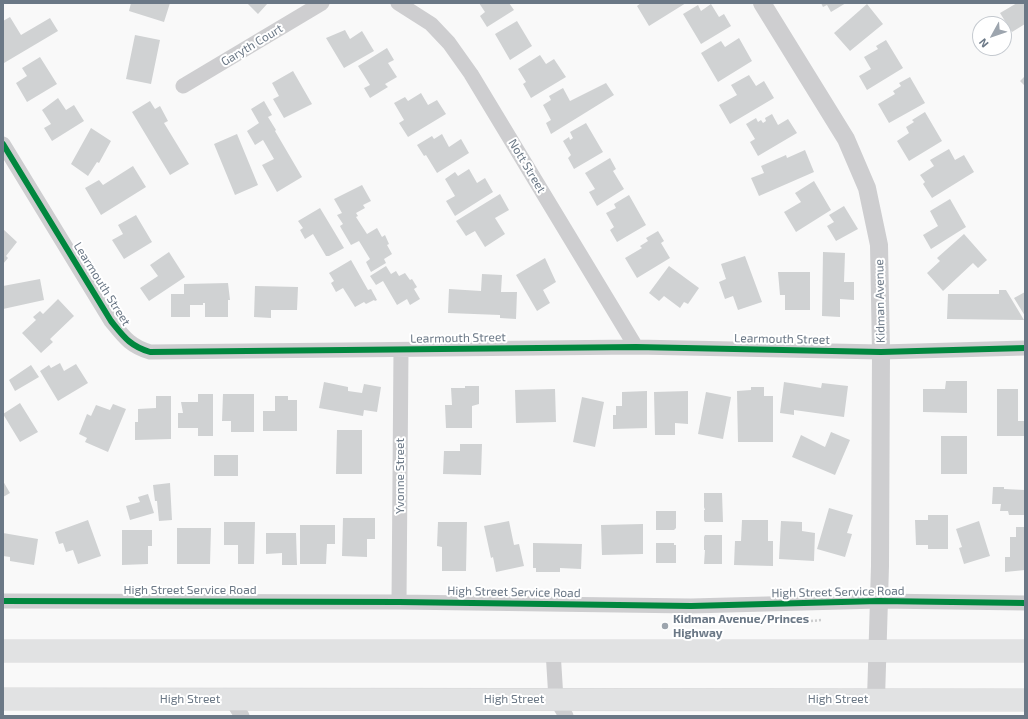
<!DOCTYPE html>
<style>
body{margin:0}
#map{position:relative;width:1028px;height:719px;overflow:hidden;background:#f9f9f9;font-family:"Exo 2",sans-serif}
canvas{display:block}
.frame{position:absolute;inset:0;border:4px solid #6b7886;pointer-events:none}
.north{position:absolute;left:972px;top:16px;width:40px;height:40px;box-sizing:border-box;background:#fff;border:1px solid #c4c9cf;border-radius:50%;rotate:230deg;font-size:11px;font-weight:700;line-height:16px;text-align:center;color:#6b7886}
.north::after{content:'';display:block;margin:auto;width:14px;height:18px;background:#9da5ae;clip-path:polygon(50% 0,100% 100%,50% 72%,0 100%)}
</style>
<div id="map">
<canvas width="1028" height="719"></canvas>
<div class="frame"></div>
<div class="north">N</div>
</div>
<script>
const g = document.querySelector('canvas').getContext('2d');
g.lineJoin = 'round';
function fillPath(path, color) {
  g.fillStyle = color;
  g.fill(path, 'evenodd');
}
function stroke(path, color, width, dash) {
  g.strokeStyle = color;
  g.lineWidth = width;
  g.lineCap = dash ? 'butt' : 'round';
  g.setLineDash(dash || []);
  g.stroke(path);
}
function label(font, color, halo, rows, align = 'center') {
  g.font = font + ' "Exo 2",sans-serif';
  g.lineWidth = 4;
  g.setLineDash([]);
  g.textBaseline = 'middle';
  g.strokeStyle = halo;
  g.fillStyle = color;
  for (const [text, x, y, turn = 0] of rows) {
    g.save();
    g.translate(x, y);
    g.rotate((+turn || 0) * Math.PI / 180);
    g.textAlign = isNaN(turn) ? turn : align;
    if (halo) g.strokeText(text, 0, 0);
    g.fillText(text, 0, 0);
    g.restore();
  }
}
const building = new Path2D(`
 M131,3H170L164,22L129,11Z
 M247,3H268L258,14Z
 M479,3H509L514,10L487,27L480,16L485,12Z
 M641,3H686L649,26L637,6Z
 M821,3H846L831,12L827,5L823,7Z
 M1017,3H1025V24L1012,32L1000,13Z
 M711,4L719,17L724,14L731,26L701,44L683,14L698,5L701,11Z
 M867,4L883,24L850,51L834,33Z
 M10,17L21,35L50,18L58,31L4,63L3,21Z
 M517,21L532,46L510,60L495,34Z
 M345,30L350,39L362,31L374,51L344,68L326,38Z
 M135,35L160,40L151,84L126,79Z
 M739,38L752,61L718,82L701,53L721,41L725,47Z
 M886,40L903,68L867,90L859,76L871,69L864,57L878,49L876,46Z
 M387,48L394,60L388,63L397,77L385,84L388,87L370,98L364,88L370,85L358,66Z
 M540,55L546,64L554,59L566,77L531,98L523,84L526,82L518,69Z
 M40,57L57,84L27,102L16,83L27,76L22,68Z
 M293,71L312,104L284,118L273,99L279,96L272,83Z
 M749,75L756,86L764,81L774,98L730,124L719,105L737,95L731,85Z
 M1025,76V86L1020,81Z
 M910,77L925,103L889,123L878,104L895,94L893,91L901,86L899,83Z
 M606,83L614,95L551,134L546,123L551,120L543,105L551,100L549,96L563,88L570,101Z
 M421,93L428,105L437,100L446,114L408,137L399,123L404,120L394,103L405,97L408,101Z
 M58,98L66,110L74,105L84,121L52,141L44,128L51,124L42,110Z
 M150,101L155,109L160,106L168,121L164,123L189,164L170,175L132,112Z
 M264,101L272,115L268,117L276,130L275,131L302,177L277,192L262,165L274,159L263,140L255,145L247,131L259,123L251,109Z
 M925,112L942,141L909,161L897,141L909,133L906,127L914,122L912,120Z
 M772,114L778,125L788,119L797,133L758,156L750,142L755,139L746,124L756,118L758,122L761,120L763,123L766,121L765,118Z
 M586,123L603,152L574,169L568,158L571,155L563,141L569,137L570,140L573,138L570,132Z
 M91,128L111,141L99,163L97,162L88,176L71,164Z
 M237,134L258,185L235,195L214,144Z
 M442,134L449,147L461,139L469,153L437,173L426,155L424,156L417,145L432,136L434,139Z
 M949,149L955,160L964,155L974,172L932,198L923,184L925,182L920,175L934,166L930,160Z
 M805,150L814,172L759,196L751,178L764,173L761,166L786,155L787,158Z
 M610,158L616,169L613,171L624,189L597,206L589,192L595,189L585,173Z
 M133,166L146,187L101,215L85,188L99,180L103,185Z
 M469,169L477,183L485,178L493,192L455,216L446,201L455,196L445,179L455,172L458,176Z
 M814,181L831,210L796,232L784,212L801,202L795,193Z
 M362,185L371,201L363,205L365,208L356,213L358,216L356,217L367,234L377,228L382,237L385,235L389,244L387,245L392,254L384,259L386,263L371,272L366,262L370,259L359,241L351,245L341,228L340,226L343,224L337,215L342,213L334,199Z
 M500,194L509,210L495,218L505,234L485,247L475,231L466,236L456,221Z
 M629,195L646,225L617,242L610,230L614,227L606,213L616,208L614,204Z
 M950,199L966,227L931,249L923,235L938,226L930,211Z
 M844,206L858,229L836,241L827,226L834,222L829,215Z
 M320,208L344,248L329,256H326L313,234L305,239L300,230L303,228L298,221Z
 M136,215L152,242L124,259L112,240L123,234L118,225Z
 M3,229L17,242L6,256L8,258L3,264Z
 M658,231L664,241L661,243L670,258L637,278L625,258L642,248L640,246L648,241L646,238Z
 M964,234L987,260L978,268L973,263L943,291L927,273L940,261L937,258Z
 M169,252L185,277L149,301L140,288L158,276L150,265Z
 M823,252L845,253L844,282H854V300L840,299V317L822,316Z
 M745,256L762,302L738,310L733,296L725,299L719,282L726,279L721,264Z
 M545,258L556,282L543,290L550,303L537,311L516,275Z
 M351,260L368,290L371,289L377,300L375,301L374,300L366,304L364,302L355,307L343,288L336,292L331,283L334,281L329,273Z
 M386,266L391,274L396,271L399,276L405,273L410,280L412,279L417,287L414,289L420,299L410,305L407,299L397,305L383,281L376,285L370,276Z
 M669,266L699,288L688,304L684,302L680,308L664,296L659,301L649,293Z
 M778,272H810V310H785V295H780Z
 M482,274L502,275L501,292H517L516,319L500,318V315L448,313L449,289L481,291Z
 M40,279L44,300L3,309V286Z
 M228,283L230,300H228V317H205V303H203V305H190V317H171V294H184V284Z
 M255,286L298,287L297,310H271V318L254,317Z
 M999,290H1006L1024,320L947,319L948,294H999Z
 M1025,292V316L1014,298Z
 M58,299L74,316L50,339L53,342L41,353L22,333L36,320L33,317L40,311L43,314Z
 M60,363L64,371L76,364L88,383L58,401L40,371L49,365L51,368Z
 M31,365L39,377L15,391L9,380Z
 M946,381H967V413L923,412V389H945Z
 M324,382L348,387V391L362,393L364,384L381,387L377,412L364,410L363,416L319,408Z
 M784,382L821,388L822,383L848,386L844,417L794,410V415L780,413Z
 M465,386H479V404L472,406V428H446L445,405H452L451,388H465Z
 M751,387H764V396H773V442H738L737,391L751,390Z
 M555,389L556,422L516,423L515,390Z
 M997,389H1018V421H1025V436H997Z
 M647,391V428L613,429V415H616V406H622V392Z
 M688,391V424L675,423V435H655L654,392Z
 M706,392L731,397L723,439L698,434Z
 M198,394H213V436H198V428H178V413H183L181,402H198Z
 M223,394H254V432H231V421H222Z
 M156,396H171V439L135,440V422H138V409L156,408Z
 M275,396H288V400H297V431H263V411H275Z
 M582,397L604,402L595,447L573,442Z
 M20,403L38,432L20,442L3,414Z
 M113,404L126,409L108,452L85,442L87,438L79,434L87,414L91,416L96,405L110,410Z
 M337,430H362V474H336Z
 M831,432L850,440L835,475L792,457L801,435L825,447Z
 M941,436H967V474H941Z
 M460,444H482L481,475L443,474L444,451H460Z
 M214,455H238V476H214Z
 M3,481L10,493L3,497Z
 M170,483L172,520L159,521L157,501H155L153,485Z
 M993,487H1004V489L1025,490V515H1009L1008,511H1000L1001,504H992Z
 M704,493H722L723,522H705L704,520V510H705L704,507Z
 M148,494L154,513L130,520L126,506L140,502L138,497Z
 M829,508L853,515L847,533L852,534L845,557L817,549Z
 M656,511H676V528L674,530H656Z
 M928,515H948V549H928V545H916L915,520H928Z
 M343,518H375V539H367V557L342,556Z
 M88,520L101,556L78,564L73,550L66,552L63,543L59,544L55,532Z
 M742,520H768V541H773V566L734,565L735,541H741Z
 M509,521L514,545L519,544L524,566L496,572L493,557L491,558L484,526Z
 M781,521L802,522V531L815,533L814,561L779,559Z
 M979,521L990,556L964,564L959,548L962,547L956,529Z
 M224,522H255L254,564H238V545H224Z
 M438,522H467L466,571H442V547L437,546Z
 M643,524V554L602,555L601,525Z
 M300,525H335V544H327L326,564H300Z
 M1016,527H1025V570L1005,572V557H1010V537H1016Z
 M177,528H211L210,564H177Z
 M122,530H152V546H148V564L122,565Z
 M3,533L38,539L34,565L10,561V557L3,556Z
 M266,533H296L297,565H282V553L266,554Z
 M705,535H722V564H704L705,550H704V537Z
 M533,543L582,544L581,569L560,568V572H536V568H533Z
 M656,543H674V545H676V563H656Z`);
const path = new Path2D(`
 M811,621L822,620`);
const minor = new Path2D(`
 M398,3L431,24L449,43L471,74L636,347
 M183,86L322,3
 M3,144L111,321C124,337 130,346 150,352L636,347L881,352L1025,348
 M3,601L399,602L691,606L879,601L1025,603
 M399,602L401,350
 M553,651L556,699L566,716
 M231,699L242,716`);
const tertiary = new Path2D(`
 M762,3L846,139L867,188L879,245L881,352L880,566L876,699`);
const trunk = new Path2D(`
 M3,651H1025
 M3,699L1025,700`);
const cycleway = new Path2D(`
 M3,144L111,321C124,337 130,346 150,352L636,347L881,352L1025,348
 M3,601L399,602L691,606L879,601L1025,603`);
const markers = [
 [665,626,4,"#9da5ae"]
];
const streetNames = [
 ["Garyth Court",252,45,-31],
 ["Nott Street",527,166,59],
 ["Learmouth Street",102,284,58],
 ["Kidman Avenue",880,301,-91],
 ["Learmouth Street",458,338,-1],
 ["Learmouth Street",782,339,1],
 ["Yvonne Street",400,476,-90],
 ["High Street Service Road",190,590],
 ["High Street Service Road",514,592,1],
 ["High Street Service Road",838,592,-1],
 ["High Street",190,699],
 ["High Street",514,699],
 ["High Street",838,699]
];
const poiNames = [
 ["Kidman Avenue/Princes",673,619],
 ["Highway",673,633]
];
fillPath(building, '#d0d2d3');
stroke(trunk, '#d6d6d7', 23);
stroke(path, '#cccdce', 2.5, [2, 2]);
stroke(minor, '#ceced0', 15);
stroke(tertiary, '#ceced0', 18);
stroke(trunk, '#e1e2e3', 22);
stroke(cycleway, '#00873e', 6);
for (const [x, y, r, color] of markers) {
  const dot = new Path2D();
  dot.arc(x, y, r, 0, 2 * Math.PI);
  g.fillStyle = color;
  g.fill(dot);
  stroke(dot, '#fff', 1.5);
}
label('12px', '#6b7886', '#fff', streetNames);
label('bold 12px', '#6b7886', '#fff', poiNames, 'left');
</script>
